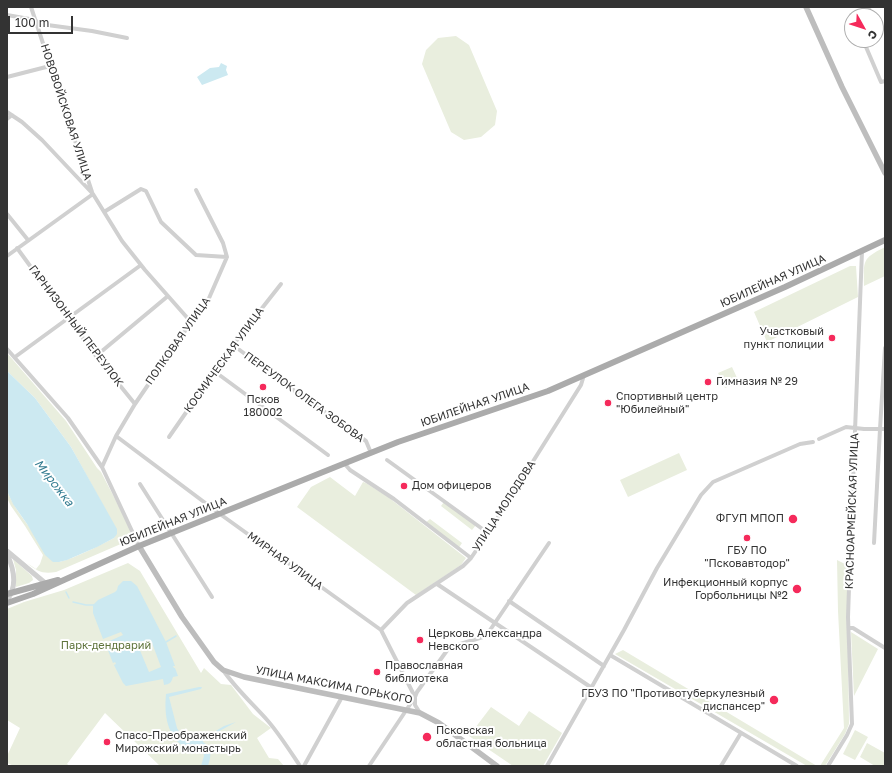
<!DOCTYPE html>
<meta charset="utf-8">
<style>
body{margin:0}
#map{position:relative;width:892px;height:773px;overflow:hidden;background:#fff;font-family:"Golos Text",sans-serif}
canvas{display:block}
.frame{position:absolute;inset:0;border:8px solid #333;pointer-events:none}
.north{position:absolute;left:844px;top:8px;width:40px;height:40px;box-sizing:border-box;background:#fff;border:1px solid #adadad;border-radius:50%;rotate:129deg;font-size:11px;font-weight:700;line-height:16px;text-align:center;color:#333}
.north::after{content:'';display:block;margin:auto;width:14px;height:18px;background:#f52a5b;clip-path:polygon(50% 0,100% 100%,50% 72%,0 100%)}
.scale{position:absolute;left:8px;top:16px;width:65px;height:18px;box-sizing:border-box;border:2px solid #333;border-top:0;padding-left:5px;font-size:12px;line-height:14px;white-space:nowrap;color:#333;-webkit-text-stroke:3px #fff;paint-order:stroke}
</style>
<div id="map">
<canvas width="892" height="773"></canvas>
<div class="frame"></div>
<div class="north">С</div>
<div class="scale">100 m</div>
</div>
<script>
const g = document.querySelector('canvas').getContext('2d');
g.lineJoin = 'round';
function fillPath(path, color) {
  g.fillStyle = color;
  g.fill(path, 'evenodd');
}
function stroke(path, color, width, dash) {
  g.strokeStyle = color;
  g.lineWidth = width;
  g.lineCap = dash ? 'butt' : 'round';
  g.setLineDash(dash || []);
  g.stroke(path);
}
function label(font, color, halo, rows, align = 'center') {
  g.font = font + ' "Golos Text",sans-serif';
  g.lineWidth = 4;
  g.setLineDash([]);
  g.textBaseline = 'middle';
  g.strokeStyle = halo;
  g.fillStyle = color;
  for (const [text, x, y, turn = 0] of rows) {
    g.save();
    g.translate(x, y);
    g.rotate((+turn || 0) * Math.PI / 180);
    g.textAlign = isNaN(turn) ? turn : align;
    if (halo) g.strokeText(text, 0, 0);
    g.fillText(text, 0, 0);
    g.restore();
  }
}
const green = new Path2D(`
 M456,36L469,45L497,111L495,125L481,137L464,140L451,132L422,64L426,50L438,38Z
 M885,247V276L864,286C864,261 861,259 885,247Z
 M850,266H856L858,297L767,342L754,312Z
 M7,353L66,421L97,468L101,472L129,526L133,540H130L56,572C43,574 38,572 27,563L36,569L40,564L43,555L25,526L11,506L7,498V491C19,518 40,540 59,562C78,557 96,547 114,538L116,529L71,447L35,398L7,371Z
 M732,367L739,382L725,388L718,373Z
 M679,453L687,470L628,497L620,480Z
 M330,477L355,496L363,482L366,483L388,497L466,558L461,565L416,595L297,507L311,487Z
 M444,502L476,525L472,530L441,506Z
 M430,519L462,543L458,549L425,523Z
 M13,559L32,576L33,580L29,583L16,587V570Z
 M837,560L847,565L849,724L845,734L825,766H820L844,728L838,611Z
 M128,563L140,571L201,673L204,668L221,684L231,685L253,714L271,728L257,738L269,758L278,759L284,766H160L105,713L67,764L70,766H14L7,763V756L20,728L7,720V609L24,602L64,590Z
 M851,632L878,649L854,696Z
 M623,650L817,766H807L615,654Z
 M491,707L519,726L529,711L562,733L543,766H513L469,736Z
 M855,730L868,737L855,760L843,754Z
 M867,743L885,753V766H875L860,757Z`);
const water = new Path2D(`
 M221,63L227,66L226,70L228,75L202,85L197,77L210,68L219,67Z
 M7,371L35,398L71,447L117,529V534L114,538L97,547L67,560L59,562H53L45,555L27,524L13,504L7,491Z
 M123,581H131L137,586L166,642L175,666H173L174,668H175L178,676L173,677C171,683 170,684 164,685L163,679L126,686L123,683L114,665L116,664L115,662L113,663L105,643L123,635L121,632L103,639L93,613V605L98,600L115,592L117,590L118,586ZM146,641L152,643L161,667L149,672L139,648L140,643Z
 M199,687H202L201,689L169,697L177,728L184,740L199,741L224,726L236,722L203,740V742C213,748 211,756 208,766H201L204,756L203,750L200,747L186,748C167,737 164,715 166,694Z`);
const stream = new Path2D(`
 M66,592L69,598
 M73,602L86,605H95
 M166,642L176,636`);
const minor = new Path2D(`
 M31,7L92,192
 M7,15L35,20L40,24L92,31L127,38
 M852,16L851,15L870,7
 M863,40L881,82L885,81
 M7,77L50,66
 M7,112L22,122L42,140L93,194L122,241L145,270L191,322
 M7,119L12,115
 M104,212L141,189L146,191L161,222L196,255L227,257
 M7,214L28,240
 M17,248L96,356L135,404
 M7,256L93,194
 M233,345L289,387L366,441L371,453
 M7,349L68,418L102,467L139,546
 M96,356L168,296
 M15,357L141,265
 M214,371L328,455
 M116,436L220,514L381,630L415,697V705L420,713
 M169,437L233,345L281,284
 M819,439L846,427L864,429H880L885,348
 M387,460L488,533
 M344,463L350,470L394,499L471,558
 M102,467L116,436L135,404L191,322L206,305L227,257L223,243L196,190
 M140,484L212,597
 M874,543L880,429H885
 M437,584L592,688
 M509,601L604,666
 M849,628H853L885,648
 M381,630L407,603L463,566L471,558L488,533L581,385L584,375
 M610,655L797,766
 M223,670C236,689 253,704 268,721C280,735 290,751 300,766
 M304,766L342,697
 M369,766L415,697L417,692L451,645L454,646L486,636L549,543
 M547,766L624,630L657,568L701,495L713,482L800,444L813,442
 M721,766L741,733
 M828,766L847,735L852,724L848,617L850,559L862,251`);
const tertiary = new Path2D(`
 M7,551L44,582
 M7,554C14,569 18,586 7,600`);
const secondary = new Path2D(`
 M806,7L842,87L885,173
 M139,546L182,617L214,662L223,670L244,677L420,713L439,723L497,766`);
const primary = new Path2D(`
 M7,594L58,580
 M7,603L33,594L139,546L333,468L398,442L548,391L785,287L885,240`);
const markers = [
 [832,338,4,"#f52a5b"],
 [708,382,4,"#f52a5b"],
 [263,387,4,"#f52a5b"],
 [608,403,4,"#f52a5b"],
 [404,486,4,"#f52a5b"],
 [793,519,5,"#f52a5b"],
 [747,538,4,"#f52a5b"],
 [797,589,5,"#f52a5b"],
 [420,640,4,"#f52a5b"],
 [377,672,4,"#f52a5b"],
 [774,700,5,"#f52a5b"],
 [427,737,5,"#f52a5b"],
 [107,742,4,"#f52a5b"]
];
const streetNames = [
 ["НОВОВОЙСКОВАЯ УЛИЦА",66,112,72],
 ["ЮБИЛЕЙНАЯ УЛИЦА",773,281,-24],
 ["ГАРНИЗОННЫЙ ПЕРЕУЛОК",76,326,53],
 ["ПОЛКОВАЯ УЛИЦА",178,341,-55],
 ["КОСМИЧЕСКАЯ УЛИЦА",224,360,-54],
 ["ПЕРЕУЛОК ОЛЕГА ЗОБОВА",304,397,36],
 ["ЮБИЛЕЙНАЯ УЛИЦА",475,405,-19],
 ["УЛИЦА МОЛОДОВА",504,506,-57],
 ["КРАСНОАРМЕЙСКАЯ УЛИЦА",852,511,-88],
 ["ЮБИЛЕЙНАЯ УЛИЦА",173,522,-22],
 ["МИРНАЯ УЛИЦА",285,561,36],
 ["УЛИЦА МАКСИМА ГОРЬКОГО",334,685,11]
];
const poiNames = [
 ["Участковый",824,332,"right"],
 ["пункт полиции",824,345,"right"],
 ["Гимназия № 29",716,382],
 ["Спортивный центр",616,397],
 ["\"Юбилейный\"",616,410],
 ["Псков",263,400,"center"],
 ["180002",263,413,"center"],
 ["Дом офицеров",412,486],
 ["ФГУП МПОП",784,519,"right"],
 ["ГБУ ПО",747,551,"center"],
 ["\"Псковавтодор\"",747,564,"center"],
 ["Инфекционный корпус",788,583,"right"],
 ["Горбольницы №2",788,596,"right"],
 ["Церковь Александра",428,634],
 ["Невского",428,647],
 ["Православная",385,666],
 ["библиотека",385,679],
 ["ГБУЗ ПО \"Противотуберкулезный",765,694,"right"],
 ["диспансер\"",765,707,"right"],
 ["Псковская",436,731],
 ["областная больница",436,744],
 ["Спасо-Преображенский",115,736],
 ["Мирожский монастырь",115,749]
];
const parkNames = [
 ["Парк-дендрарий",106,646]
];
const waterNames = [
 ["Мирожка",54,483,52]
];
fillPath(green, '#e9eede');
fillPath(water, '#cce9f1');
stroke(stream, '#cce9f1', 1.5);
stroke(minor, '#d0d0d0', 4);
stroke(tertiary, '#d0d0d0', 5);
stroke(secondary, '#bdbdbd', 5.5);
stroke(primary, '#ababab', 6);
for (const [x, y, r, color] of markers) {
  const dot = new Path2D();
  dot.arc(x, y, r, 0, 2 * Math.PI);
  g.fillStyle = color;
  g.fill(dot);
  stroke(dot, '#fff', 1.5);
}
label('11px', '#333', '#fff', streetNames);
label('11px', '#333', '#fff', poiNames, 'left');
label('11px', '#5f743b', '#fff', parkNames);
label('italic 12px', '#337c91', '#fff', waterNames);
</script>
